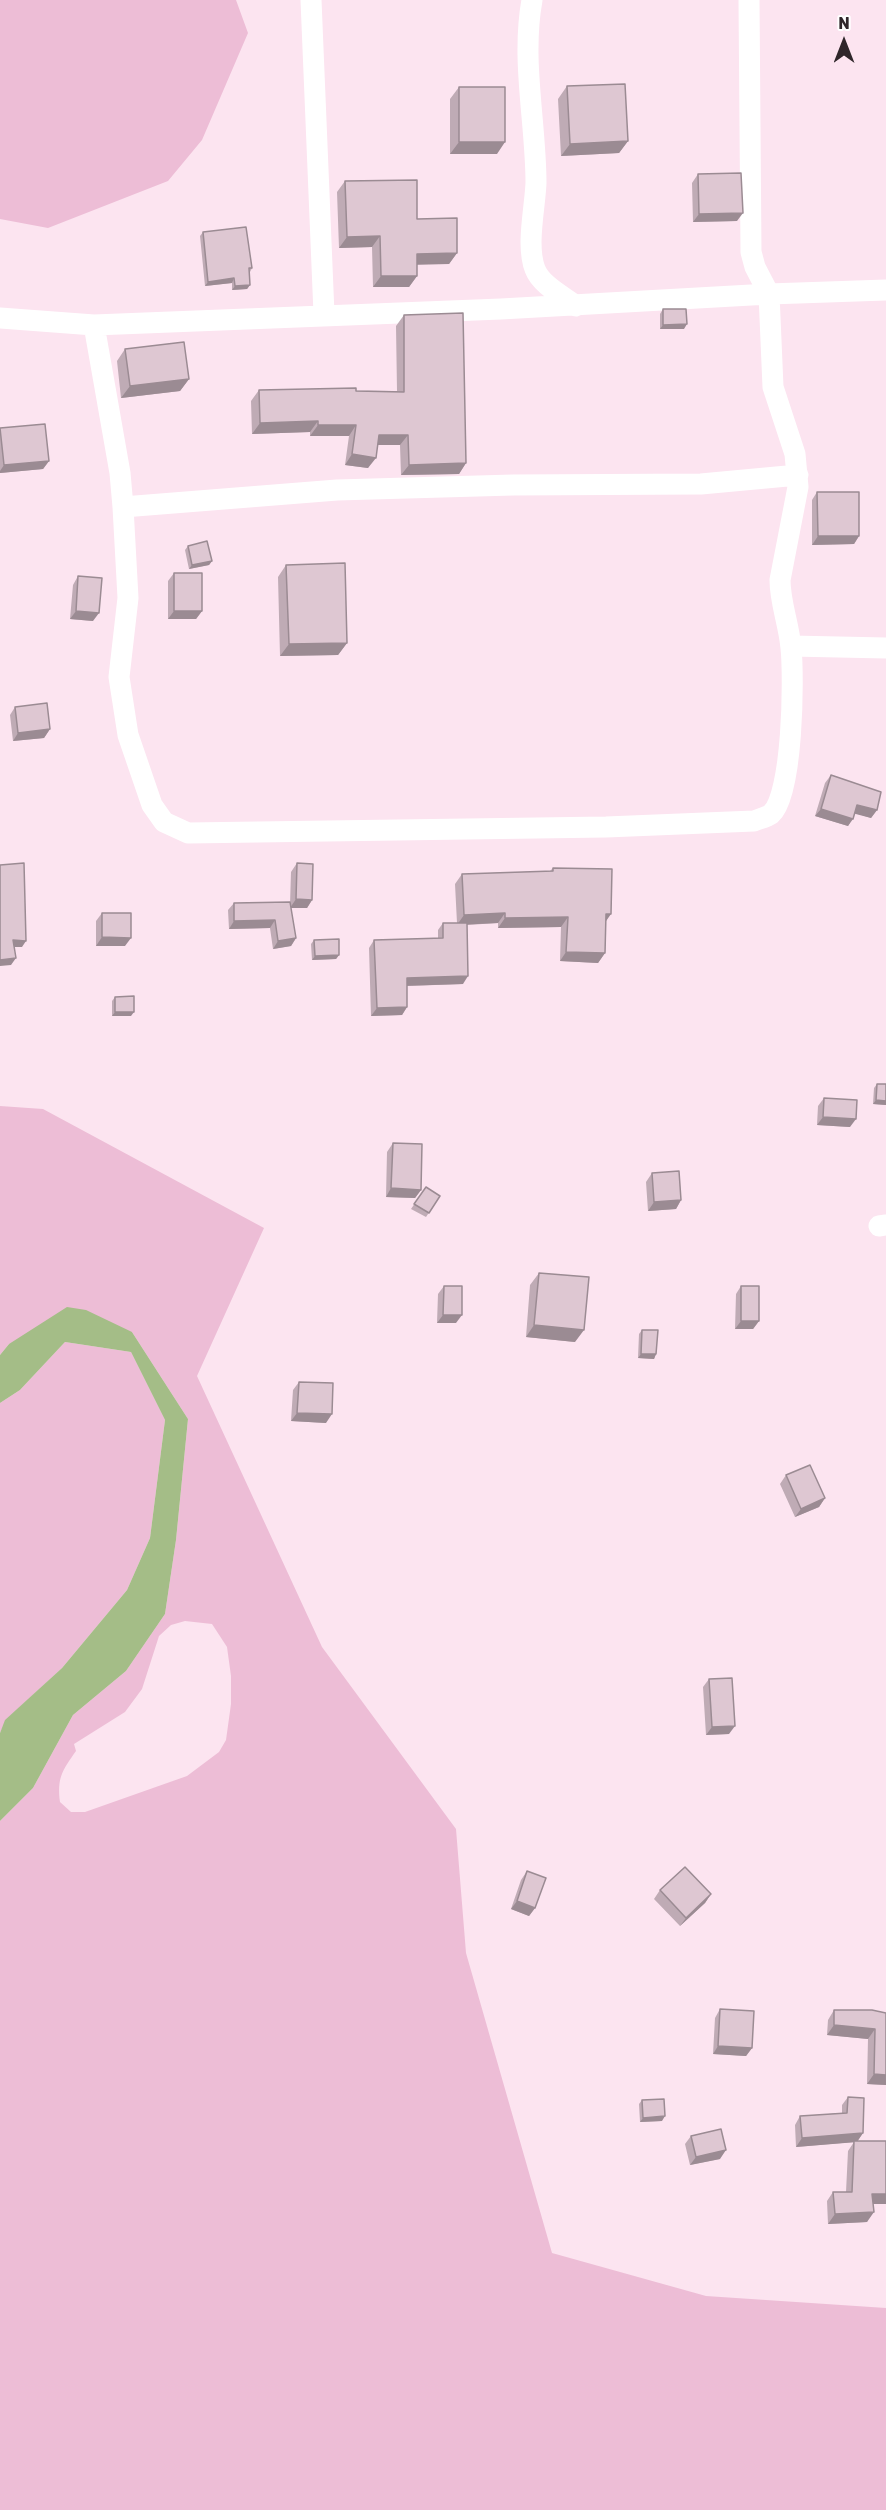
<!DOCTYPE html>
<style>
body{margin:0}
#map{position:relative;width:886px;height:2510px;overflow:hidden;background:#fce4f0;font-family:Rubik,sans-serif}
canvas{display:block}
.north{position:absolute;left:814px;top:12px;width:60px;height:60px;-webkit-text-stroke:4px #fff;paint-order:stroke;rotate:0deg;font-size:16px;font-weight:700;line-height:24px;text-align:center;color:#2f262a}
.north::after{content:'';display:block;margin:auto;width:21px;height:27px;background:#2f262a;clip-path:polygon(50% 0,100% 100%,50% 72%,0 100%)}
</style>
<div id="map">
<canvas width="886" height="2510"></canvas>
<div class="north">N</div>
</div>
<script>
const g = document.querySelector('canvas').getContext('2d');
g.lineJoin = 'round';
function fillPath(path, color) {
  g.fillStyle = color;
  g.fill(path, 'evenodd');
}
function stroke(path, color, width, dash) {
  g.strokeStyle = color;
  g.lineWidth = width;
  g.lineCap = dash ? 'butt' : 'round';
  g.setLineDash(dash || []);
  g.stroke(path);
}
const green = new Path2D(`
 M0,0H236L248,33L202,140L168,181L48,228L0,219Z
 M0,1106L43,1109L264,1228L197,1376L322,1647L456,1829L466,1953L552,2253L706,2296L886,2308V2510H0V1821L33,1788L73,1715L126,1671L165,1614L176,1540L188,1419L132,1332L9,1344L0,1355ZM185,1621L212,1624L227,1647L231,1676V1704L226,1740L219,1752L187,1776L85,1812H71L60,1802C57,1778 62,1771 76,1751L74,1744L125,1712L142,1689L159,1636L171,1625Z
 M65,1342L131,1352L165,1420L150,1538L127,1590L62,1668L6,1720L0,1733V1403L20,1390Z`);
const water = new Path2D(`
 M67,1307L86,1310L132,1332L188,1419L176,1540L165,1614L126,1671L73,1715L33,1788L0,1821V1733L5,1720L62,1668L127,1590L150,1538L165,1420L131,1352L65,1342L20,1390L0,1403V1355L9,1344Z`);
const minor = new Path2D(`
 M311,0L324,314
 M532,0C521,60 536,123 536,183C535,208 526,246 535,269C541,285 563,296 576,306
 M0,318L94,325L501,309L769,294L886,290
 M94,325L120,473L123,507L128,598L119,677L128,735L152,805L164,822L188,833L606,827L754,821C759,819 767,817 771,814C793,795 794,678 791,648C789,624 780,603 780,580L798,487L795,454L773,387L769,294L755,267L751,252L749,0
 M123,507L337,490L513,485L701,484L798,475
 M791,646L886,648
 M879,1226L886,1225`);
const wall = new Path2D(`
 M567,86L628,141L619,153L561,156L558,99Z
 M459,87L497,154H450V99Z
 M698,174L737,221L693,222L692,183Z
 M345,181L417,219L457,253L449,264H417V276L409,287H373L372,247L339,248L337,192Z
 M203,232L252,268L250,272V285L247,289L232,290V283L205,286L200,236Z
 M663,309L684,329H660V314Z
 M404,315L466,463L459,474L401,475L400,445H377L368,468L345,465L349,436H310V432L252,434L251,401L259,390L397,391L396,326Z
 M125,349L189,379L180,391L121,398L117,361Z
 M0,428L49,461L43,469L0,473Z
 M817,492L859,536L854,544L812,545V500Z
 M188,546L212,561L209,565L189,569L185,550Z
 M286,565L347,643L338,655L280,656L278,577Z
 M174,573L202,611L196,619H168V581Z
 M78,576L93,621L70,619L73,585Z
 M15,707L50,729L44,738L13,741L10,715Z
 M831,775L877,810L871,818L855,813L848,826L815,816L825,783Z
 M297,863L312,900L307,908H291L296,938L291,946L273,949L270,928L229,929L228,910L234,903L290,905L291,872Z
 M553,868L606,921L605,953L598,963L560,961L561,927L498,928V923L467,925L463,984L407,986V1007L402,1015L371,1016L369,948L374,940L438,938V930L443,923H457L455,884L462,874L550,871Z
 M102,913L125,946H96V921Z
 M314,940L339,955L336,959L312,960L311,944Z
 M115,997L131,1016H112V1001Z
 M877,1084H886V1105L873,1104L874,1088Z
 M824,1098L850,1127L817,1125L818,1106Z
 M393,1143L421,1190L415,1198L386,1197L387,1152Z
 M652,1173L681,1200L676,1209L648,1211L646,1182Z
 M426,1187L440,1196L426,1217L411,1209Z
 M539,1273L575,1342L526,1337L530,1285Z
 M444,1286L456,1323H437L438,1294Z
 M741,1286L759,1321L753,1329H735L736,1294Z
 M642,1330L656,1354L654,1359L638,1358L639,1334Z
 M299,1382L326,1423L291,1421L293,1390Z
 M786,1475L825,1498L819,1507L795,1517L780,1484Z
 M709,1679L729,1734L706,1735L703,1687Z
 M527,1871L535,1908L529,1916L511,1909L521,1880Z
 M660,1890L711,1894L705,1903L680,1926L654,1899Z
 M720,2009L752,2048L746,2056L713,2054L715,2018Z
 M834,2010L886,2013V2085L867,2084L868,2039L827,2035L828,2020Z
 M848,2097L863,2133L857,2141L886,2204H873L867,2222L828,2224L827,2201L833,2192H846L848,2151L854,2142L796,2147L795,2125L800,2116L842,2113V2105Z
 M642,2100L662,2121L640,2122L639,2104Z
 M691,2136L720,2159L690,2165L685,2144Z`);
const shadedWall = new Path2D(`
 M628,141L619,153L561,156L570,144Z
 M459,142H505L497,154H450Z
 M743,213L737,221L693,222L699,214Z
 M380,236L372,247L339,248L347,237Z
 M457,253L449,264L409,265L417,254Z
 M381,276H417L409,287H373Z
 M234,278L232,283L205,286L208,282Z
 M250,285L247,289L232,290L235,286Z
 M687,324L684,329H660L663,325Z
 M189,379L180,391L121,398L130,386Z
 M318,421L310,432L252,434L260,423Z
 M318,425H356L349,436H310Z
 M379,435H408L400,445H371Z
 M352,454L376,458L368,468L345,465Z
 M49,461L43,469L0,473V471L4,465Z
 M466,463L459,474L401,475L409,465Z
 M818,536H859L854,544L812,545Z
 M212,561L209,565L189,569L192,565Z
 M76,611L99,613L93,621L70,619Z
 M174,611H202L196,619H168Z
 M347,643L338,655L280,656L289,644Z
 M50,729L44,738L13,741L18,733Z
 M857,805L877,810L871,818L852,813Z
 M821,809L853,819L848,826L815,816Z
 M296,899L312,900L307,908H290Z
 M505,913L498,923L457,925L464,915Z
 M606,914H611L604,924Z
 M568,917L561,927L498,928L505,918Z
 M275,920L270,928L229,929L234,921Z
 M102,937L131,938L125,946H96Z
 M296,938L291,946L273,949L278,941Z
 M13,940L26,941L22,947H8Z
 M566,952L605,953L598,963L560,961Z
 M339,955L336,959L312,960L315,956Z
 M16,958L11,965L0,966V960Z
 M468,976L463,984L401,986L407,978Z
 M407,1007L402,1015L371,1016L377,1008Z
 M115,1012H134L131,1016H112Z
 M876,1100L886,1101V1105L873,1104Z
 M823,1117L856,1119L850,1127L817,1125Z
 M391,1188L421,1190L415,1198L386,1197Z
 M681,1200L676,1209L648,1211L654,1202Z
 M443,1315H462L456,1323H437Z
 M741,1321H759L753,1329H735Z
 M534,1325L584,1330L575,1342L526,1337Z
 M641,1354H656L654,1359L638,1358Z
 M297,1413L332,1414L326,1423L291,1421Z
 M825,1498L819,1507L795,1517L801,1509Z
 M735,1726L729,1734L706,1735L712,1727Z
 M711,1894L705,1903L680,1926L686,1918Z
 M517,1901L535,1908L529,1916L511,1909Z
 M834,2025L875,2029L868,2039L827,2035Z
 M718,2046L752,2048L746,2056L713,2054Z
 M874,2074L886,2075V2085L867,2084Z
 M665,2116L662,2121L640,2122L643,2118Z
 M863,2133L857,2142L796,2147L802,2138Z
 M726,2150L720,2159L690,2165L696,2157Z
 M872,2194H886V2204H866Z
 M874,2212L867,2222L828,2224L835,2214Z`);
const building = new Path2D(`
 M625,84L628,141L570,144L567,86Z
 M459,87H505V142H459Z
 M741,173L743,213L699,214L698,174Z
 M417,180V219L457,218V253L417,254V276H381L380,236L347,237L345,181Z
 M246,227L252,268H249L250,285L235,286L234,278L208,282L203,232Z
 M663,309H686L687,324L663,325Z
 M463,313L466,463L409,465L408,435H379L376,458L352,454L356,425H318V421L260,423L259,390L356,388V391L404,392V315Z
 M184,342L189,379L130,386L125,349Z
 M45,424L49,461L4,465L0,428Z
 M817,492H859V536H818Z
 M207,541L212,561L192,565L188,546Z
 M345,563L347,643L289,644L286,565Z
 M174,573H202V611H174Z
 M78,576L102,578L99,613L76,611Z
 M47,703L50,729L18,733L15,707Z
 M831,775L881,792L877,810L857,805L853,819L821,809Z
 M24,863L26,941L13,940L16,958L0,960V865Z
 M297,863L313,864L312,900L296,899Z
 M553,868L612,869L611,914H606L605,953L566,952L568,917L505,918V913L464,915L462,874L553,871Z
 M290,902L296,938L278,941L275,920L234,921V903Z
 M102,913H131V938L102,937Z
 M443,923H467L468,976L407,978V1007L377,1008L374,940L443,938Z
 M339,939V955L315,956L314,940Z
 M134,996V1012H115V997Z
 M877,1084H886V1101L876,1100Z
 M824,1098L857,1100L856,1119L823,1117Z
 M393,1143L422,1144L421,1190L391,1188Z
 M679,1171L681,1200L654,1202L652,1173Z
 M426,1187L440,1196L429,1213L414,1204Z
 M539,1273L589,1277L584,1330L534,1325Z
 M444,1286H462V1315H443Z
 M741,1286H759V1321H741Z
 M642,1330H658L656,1354H641Z
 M299,1382L333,1383L332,1414L297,1413Z
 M810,1465L825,1498L801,1509L786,1475Z
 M732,1678L735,1726L712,1727L709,1679Z
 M685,1867L711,1894L686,1918L660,1890Z
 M527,1871L546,1878L535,1908L517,1901Z
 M720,2009L754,2011L752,2048L718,2046Z
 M834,2010H872L886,2013V2075L874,2074L875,2029L834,2025Z
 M848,2097L864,2098L863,2133L802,2138L800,2116L847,2113Z
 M664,2099L665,2116L643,2118L642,2100Z
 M721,2129L726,2150L696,2157L691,2136Z
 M854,2141H886V2194H872L874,2212L835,2214L833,2192H852Z`);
fillPath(green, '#edbdd6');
fillPath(water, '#a4bd87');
stroke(minor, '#fff', 21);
fillPath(wall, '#bfabb5');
fillPath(shadedWall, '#9b8b93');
fillPath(building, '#dec7d2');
stroke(building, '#9b8b93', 1.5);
</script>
